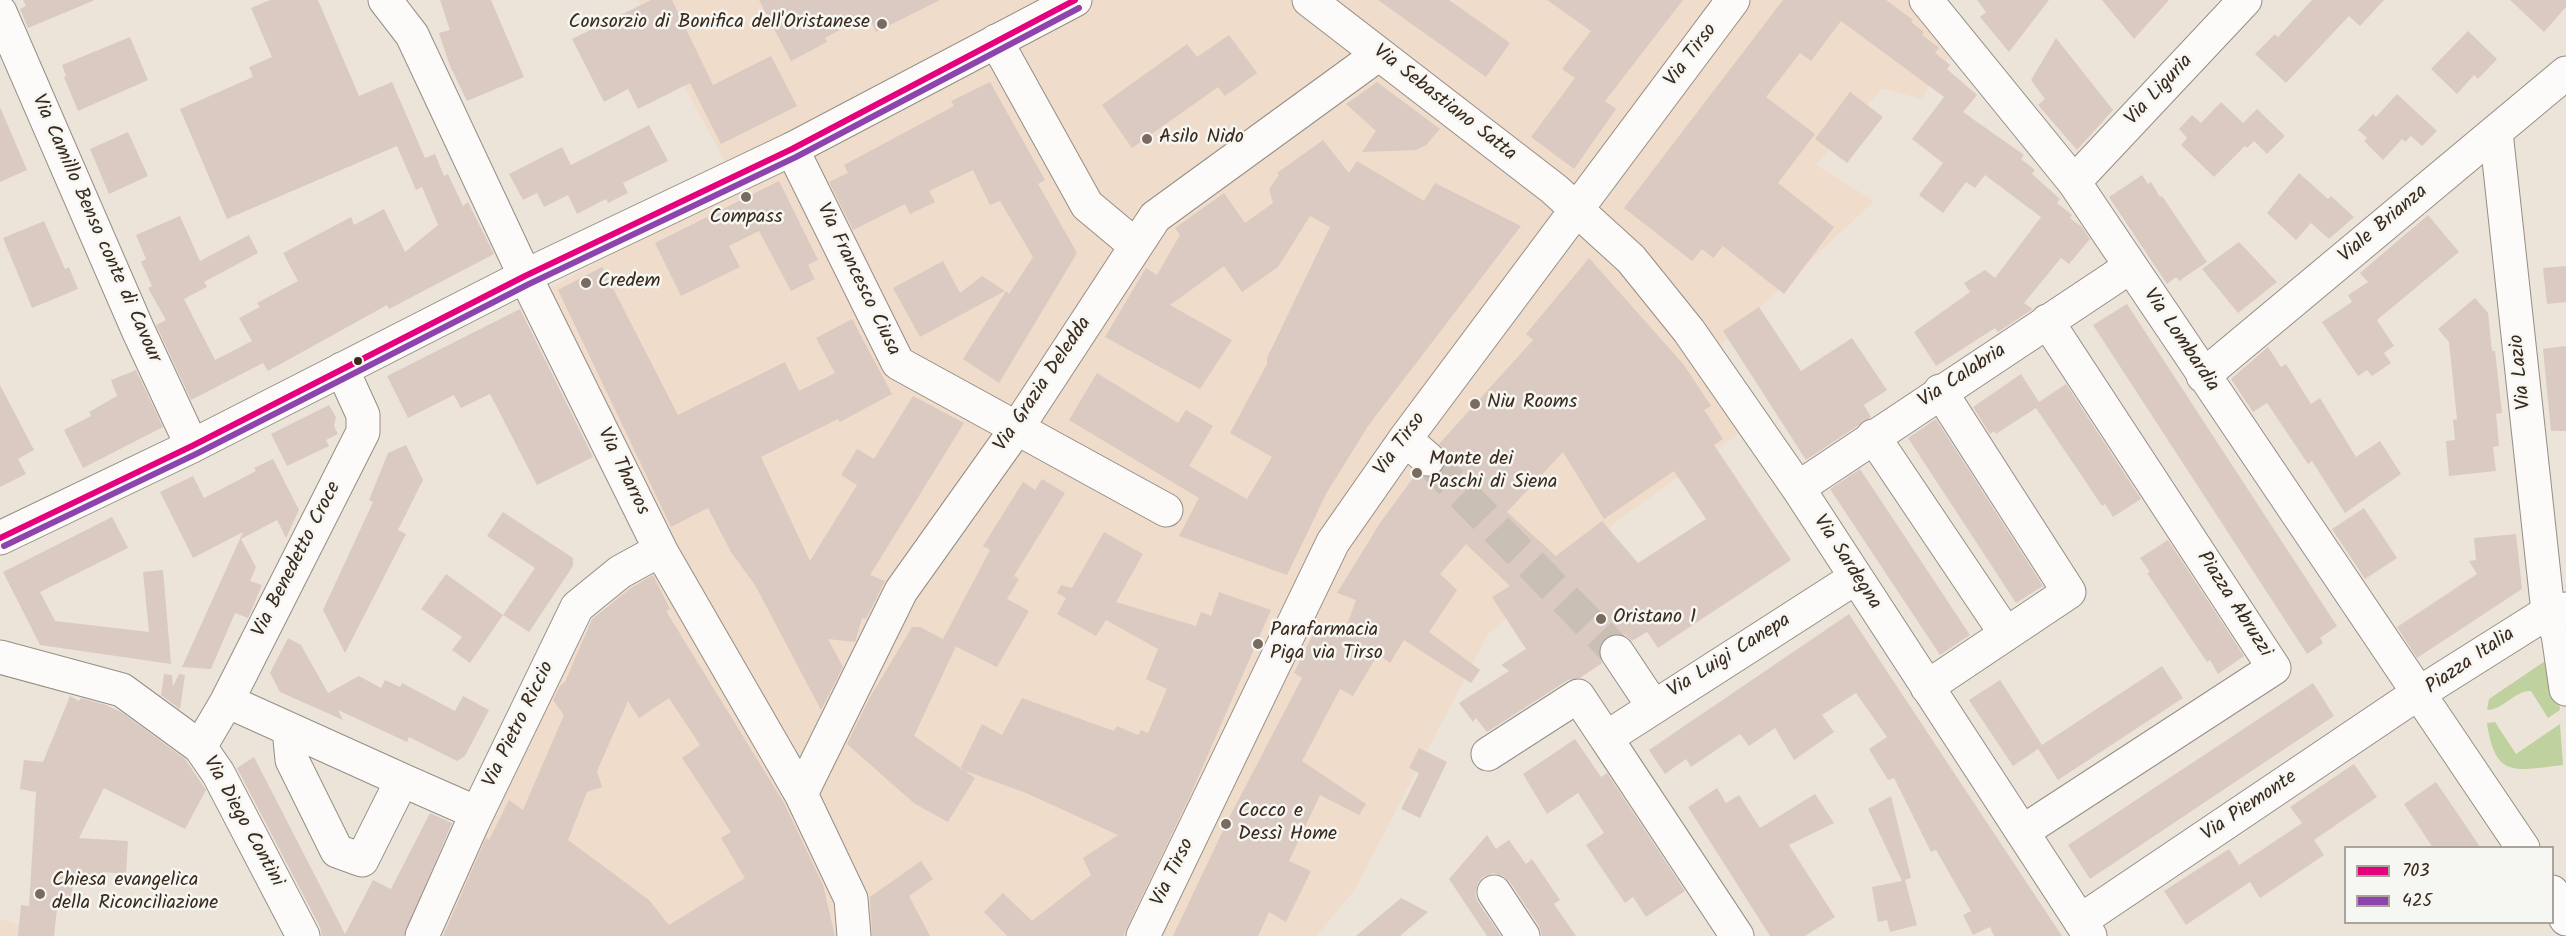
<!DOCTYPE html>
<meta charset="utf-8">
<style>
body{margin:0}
#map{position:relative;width:2566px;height:936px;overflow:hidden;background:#ece4d9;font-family:Kalam,sans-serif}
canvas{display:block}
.legend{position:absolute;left:2344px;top:846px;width:210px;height:78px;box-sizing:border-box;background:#f6f6f2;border:2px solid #aba49d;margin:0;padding:8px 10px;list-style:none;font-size:18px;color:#3b2a1e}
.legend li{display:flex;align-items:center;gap:12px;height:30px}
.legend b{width:30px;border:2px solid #aba49d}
</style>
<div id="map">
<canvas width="2566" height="936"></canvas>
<ul class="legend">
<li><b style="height:8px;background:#e5007d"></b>703</li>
<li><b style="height:8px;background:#8e44ad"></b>425</li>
</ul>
</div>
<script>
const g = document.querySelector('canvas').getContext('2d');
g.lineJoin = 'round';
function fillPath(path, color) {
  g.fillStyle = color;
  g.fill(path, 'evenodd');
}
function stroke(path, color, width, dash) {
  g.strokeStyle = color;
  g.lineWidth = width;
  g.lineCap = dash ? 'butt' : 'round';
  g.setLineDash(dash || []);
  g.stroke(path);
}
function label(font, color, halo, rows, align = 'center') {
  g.font = font + ' Kalam,sans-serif';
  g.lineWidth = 5;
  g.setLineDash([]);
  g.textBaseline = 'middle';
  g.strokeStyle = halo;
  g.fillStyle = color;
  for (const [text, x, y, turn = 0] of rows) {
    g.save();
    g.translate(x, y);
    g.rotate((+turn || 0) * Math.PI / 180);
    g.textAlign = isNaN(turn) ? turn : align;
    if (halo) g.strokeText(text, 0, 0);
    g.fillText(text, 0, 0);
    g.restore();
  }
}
const built = new Path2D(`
 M638,0H1949L1969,28L1921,99L1882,88L1816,165L1874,201L1714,351L1744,430L1617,521L1488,634L1354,891L1316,936H432L536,694L662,541L539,294L738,186Z
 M0,919L52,936H0Z`);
const green = new Path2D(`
 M2554,655L2560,710L2548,718L2531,691C2513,691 2504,710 2487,710L2489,699Z
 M2495,722L2516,754L2560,724L2563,765C2516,770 2495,780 2487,723Z`);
const building = new Path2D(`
 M23,0H95L28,28L20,9L26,6Z
 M270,0H318L359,96L392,82L425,158L435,154L444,176L448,174L463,206L468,202L494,254L389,309L387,305L268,371L263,363L191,400L156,325L166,320L148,288L152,286L141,262L146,259L136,235L180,216L200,261L249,235L258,253L204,282L207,287L184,299L215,360L252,341L239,318L260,307L257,303L298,281L283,253L351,217L354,225L384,209L405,252L438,225L422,187L416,190L397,146L227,219L180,109L253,77L249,67L272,57L251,8Z
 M440,0H491L524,77L467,101L450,66L439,33L450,30Z
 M651,0H672L713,85L771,56L797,106L721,144L690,83L638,109L628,89L604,102L572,39Z
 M759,0H940L876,32L868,15L825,38L827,42L791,61Z
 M1378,0H1449L1510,43L1486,77Z
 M1547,0H1683L1605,101L1616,109L1574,169L1531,137L1575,78L1562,69L1591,31Z
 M1783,0H1886L1913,20L1911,22L1924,32L1922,35L1939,48L1935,53L1950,65L1947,69L1977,95L1963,112L2024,155L2021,159L2035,170L2032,174L2060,199L2057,203L2072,215L2070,218L2082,227L2090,239L2069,264L2061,258L2024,303L2033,309L1998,332L1995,328L1936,366L1914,332L1970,292L1964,283L1985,270L1995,278L2041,217L1985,175L1975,188L1966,182L1943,213L1919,195L1943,163L1912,139L1944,97L1841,21L1811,61L1800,53L1766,97L1815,134L1778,183L1834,227L1784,294L1723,246L1713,258L1702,249L1692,261L1624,208Z
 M1977,0H2049L2009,52L1980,17L1986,12Z
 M2102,0H2169L2134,39Z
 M2312,0H2384L2360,26L2349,16L2286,83L2255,54L2275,34L2278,37Z
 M2510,0H2566V7L2544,32Z
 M2468,31L2497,59L2478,79L2474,75L2457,94L2431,69Z
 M1229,35L1257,73L1225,96L1218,87L1132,148L1102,105L1187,44L1197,57Z
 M130,37L148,80L78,111L64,77L66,76L62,65Z
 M2056,38L2113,110L2077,150L2038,105L2045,99L2031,80Z
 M990,82L1045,180L1038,184L1077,253L999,383L963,359L1006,291L1009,294L1033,257L1000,201L990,205L973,170L929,191L935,202L910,214L905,204L853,230L829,182L848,173L844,165L954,106L951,101Z
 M1377,82L1440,129L1426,145L1416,150L1362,152L1376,131L1346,104Z
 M1850,92L1883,117L1847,163L1815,139Z
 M2397,94L2437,131L2422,146L2411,136L2405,142L2402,139L2383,160L2364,141L2367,138L2358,130L2373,114L2376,117Z
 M2221,102L2243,123L2257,109L2285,136L2267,154L2254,141L2247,148L2245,146L2214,177L2181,145L2187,138L2179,129L2192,115L2201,123Z
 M0,107L27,170L0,182Z
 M649,125L668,161L623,183L628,193L608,203L606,199L577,214L568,195L544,207L537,193L523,200L509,174L562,147L571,165Z
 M128,132L148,176L109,194L90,149Z
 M1323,140L1349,173L1357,161L1424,201L1435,183L1521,226L1368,426L1326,494L1287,575L1179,536L1199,498L1069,420L1097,373L1178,423L1186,410L1213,426L1189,466L1247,499L1272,457L1230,433L1267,364V358L1330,227L1310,216L1278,267L1242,292L1224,266L1170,305L1232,340L1200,389L1105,337L1146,268L1157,275L1180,235L1175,228L1224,193L1245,223L1273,203L1269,189L1279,175L1277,173Z
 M2299,173L2328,199L2331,196L2354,217L2329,239L2311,223L2296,240L2267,213Z
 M2142,175L2148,184L2151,182L2160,197L2162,196L2207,262L2179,281L2176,277L2167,284L2109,197Z
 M779,181L818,260L808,265L815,279L791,291L759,231L729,246L740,267L681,296L655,243Z
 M2428,215L2459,252L2377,320L2394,346L2384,353L2391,363L2372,376L2367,370L2358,376L2322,322L2352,302L2348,295L2368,282L2360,273Z
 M44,221L65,269L69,267L78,289L32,308L3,238Z
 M2239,242L2277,282L2238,313L2202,269Z
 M1589,258L1684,365L1711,406L1704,410L1723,439L1714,445L1791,560L1658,648L1647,632L1632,641L1625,635L1616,633L1607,636L1600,644L1598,654L1602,663L1580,678L1568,680L1487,732L1476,718L1473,722L1459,703L1509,671L1501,665L1526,649L1492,597L1510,586L1466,544L1440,574L1457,590L1429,632L1480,670L1471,683L1404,640L1390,663L1378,654L1353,696L1340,689L1302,761L1366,804L1359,815L1320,795L1289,861L1311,871L1286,922L1269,912L1258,936H1173L1229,818L1302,678L1294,673L1317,626L1343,636L1356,600L1337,593L1380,523L1416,474L1424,477H1434L1442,471L1446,463V453L1439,444L1533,340L1526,334ZM1563,452L1604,519L1674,471L1706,519L1638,563L1602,521L1556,556L1507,512Z
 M943,261L960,293L982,276L1005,291L920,337L893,288Z
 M2566,266V302L2547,304L2543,268Z
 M602,267L678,415L785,362L799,391L835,373L816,338L852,319L892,394L840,422L838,419L761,457L810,561L857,485L841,475L857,449L874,459L913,396L964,423L870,575L885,581L866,619L862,618L855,642L828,639L843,667L821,710L755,585L731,552L708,508L671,527L558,290Z
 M2475,298L2488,313L2492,351H2495L2502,413L2496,414L2499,446L2493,447L2496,471L2449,476L2446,441L2455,440L2453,420L2457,419L2449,342L2438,329Z
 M2127,304L2337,626L2320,638L2323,643L2307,654L2093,325Z
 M1759,307L1801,371L1852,338L1887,390L1864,405L1871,417L1806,460L1723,331Z
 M520,309L593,457L537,485L490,394L461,408L454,395L408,418L387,376Z
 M2566,346V431H2551L2543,349Z
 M2268,347L2281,367L2286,364L2311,404L2320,398L2356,457L2380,441L2401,474L2345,513L2312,461L2308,464L2267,403L2253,412L2231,379Z
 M136,370L163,427L83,468L64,430L91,416L89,412L117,396L111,380Z
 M2021,374L2039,402L2066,384L2141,499L2113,517L2105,504L2102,506L2036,408L1996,434L1994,431L1990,434L1973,407Z
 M0,385L34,450L18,459L26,474L0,487Z
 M329,405L336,417L334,426L338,434L326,440L329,446L287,466L271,434Z
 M1936,419L2043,586L2016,603L1908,438Z
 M406,445L423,480L398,530L406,534L345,653L323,610L373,502L369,500L388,453Z
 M273,459L299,510L286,538L277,520L241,539L256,567L250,581L262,585L249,616L248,618L235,613L211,669L182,667L243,532L193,558L160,492L193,476L204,498L256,471L254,468Z
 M1860,469L1970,635L1940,655L1830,489Z
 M1042,479L1065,493L1014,576L1019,579L1007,599L1029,611L997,667L953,645L956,646L914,736L975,778L948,822L915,804L847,744L869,699L912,627H920L943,639L990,550L983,546L1023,482L1035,490Z
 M2364,508L2397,558L2365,579L2332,529Z
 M503,512L573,558V566L529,632L503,615L535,568L487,536Z
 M112,517L128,548L40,592L55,621L149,632L143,572L163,570L171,664L40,645L3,572Z
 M1104,532L1143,554L1116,602L1196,626L1201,612L1211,616L1219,592L1271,610L1189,798L1123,936H1007L984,912L1003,893L1032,921L1091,875L1083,858L1118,835L1026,793L960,769L982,724L1002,735L1022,698L1114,731L1117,726L1138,735L1141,730L1148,733L1167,689L1146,679L1158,649L1106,620L1096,636L1057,614L1066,598L1057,593L1061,585L1072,588Z
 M2516,534L2522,589L2417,658L2397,627L2477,574L2469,561L2476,560L2474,538Z
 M2168,540L2244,656L2218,674L2210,660L2207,662L2147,573L2150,572L2140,558Z
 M446,574L503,615L470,663L452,650L462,637L421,609Z
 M653,575L670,609L666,611L784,803L823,885L835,936H443L486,838L489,840L509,800L523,810L564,715L553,700L560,686L565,682L592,619L631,588ZM669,698L700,745L682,758L731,832L721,838L745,878L669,925L649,900L568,840L587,792L602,787L597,771L628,701L639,718Z
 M1849,614L2062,936H1994L1990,927L1973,935L1963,915L1971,911L1936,850L1931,852L1894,778L1888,780L1869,749L1887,737L1856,693L1822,715L1834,732L1794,760L1775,728L1749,746L1740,734L1691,767L1686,759L1665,774L1649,750Z
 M288,638L301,645L328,693L359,676L381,688L385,680L400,687L402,683L455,711L463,696L489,710L465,756L457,761L409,737L407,742L338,710L343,720L280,692L270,673Z
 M2162,666L2183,698L2058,780L2038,749L2013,766L1969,700L2000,680L2042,745Z
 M164,674L172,675L173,686L179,674L185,675L180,709L161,695Z
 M2313,683L2334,716L2090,879L2068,845Z
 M70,696L79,701L81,698L106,705L121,712L185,759L206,790L185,829L104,788L79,838L128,841L126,874L103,872V877L76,873L75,879H73L71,910L57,909L54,936H18L21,905L29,906L36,792L20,789L24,760L43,762Z
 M1575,739L1601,777L1607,773L1685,891L1646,917L1633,897L1625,903L1586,845L1604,833L1578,793L1547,814L1523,774Z
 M1419,748L1447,762L1420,818L1401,809L1419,773L1409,768Z
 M254,757L345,934L373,880L391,889L430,813L452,823L404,936H322L320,927L237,768Z
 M2354,764L2377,797L2314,840L2324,855L2260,898L2250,882L2186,925L2164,891L2229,849L2239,865L2302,823L2290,807Z
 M2436,782L2481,848H2433L2404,804Z
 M1717,788L1726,803L1739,795L1760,828L1815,794L1834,823L1789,845L1835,917L1805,936H1770L1688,807Z
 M1891,796L1911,878L1905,880L1917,925L1890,932L1887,920L1878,922L1872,887L1902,881L1868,809Z
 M1487,835L1496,849L1509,840L1526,864L1532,859L1560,900L1554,904L1576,936H1542L1539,926L1510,882L1503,876L1493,873L1483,877L1478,883L1475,893L1478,902L1501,936H1487L1449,879Z
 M921,861L933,879L909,896L930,936H872L870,897Z
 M1401,898L1428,912L1400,936H1356Z`);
const minorTunnel = new Path2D(`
 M1428,459L1617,652`);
const minor = new Path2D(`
 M385,0L412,35L525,276L662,553L801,794L851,899L854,936
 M1309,0L1554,189L1631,259L1689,331L1798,488L2090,936
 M1926,0L2074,182L2523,848
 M0,12L138,330L192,446
 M996,41L1087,205L1136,246
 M2496,132L2548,612L2558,634L2566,689
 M792,149L898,363L1166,510
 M2074,182L2245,0
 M2203,376L2566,73
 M1873,436L2006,634
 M1405,439L1428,459
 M1798,488L2130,267
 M1617,652L1653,706
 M0,657L122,690L200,747L218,773L303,936
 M1927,687L2069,592L1940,391
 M227,701L402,780L362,860L337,851L292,760L289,729
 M200,747L227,701L363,432V415L342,369
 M1488,754L1578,696L1606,738
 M402,780L477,813
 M801,794L901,591L1017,428L1155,217L1379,54
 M2022,832L2274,668L2047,321
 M1494,892L1523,936
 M2552,892L2566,919
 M2080,921L2402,704L2548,612L2566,609
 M422,936L472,824L577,607L620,572L660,550
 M1143,936L1333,542L1405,439L1733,0
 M1737,936L1606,738L1855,578`);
const major = new Path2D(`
 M0,538L192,446L525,276L792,149L1075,0`);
const bus1 = new Path2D(`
 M0,538L192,446L525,276L792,149L1075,0`);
const bus2 = new Path2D(`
 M4,546L196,454L529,284L796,157L1079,8`);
const markers = [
 [882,24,6,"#796b5f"],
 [1147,139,6,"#796b5f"],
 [746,197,6,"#796b5f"],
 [586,283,6,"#796b5f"],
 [358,361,5,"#3b2a1e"],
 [1475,404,6,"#796b5f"],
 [1417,473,6,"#796b5f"],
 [1601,619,6,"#796b5f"],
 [1258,644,6,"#796b5f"],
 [1226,824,6,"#796b5f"],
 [40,894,6,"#796b5f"]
];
const poiNames = [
 ["Consorzio di Bonifica dell'Oristanese",870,24,"right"],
 ["Asilo Nido",1159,139],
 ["Compass",746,219,"center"],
 ["Credem",598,283],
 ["Niu Rooms",1487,404],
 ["Monte dei",1429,461],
 ["Paschi di Siena",1429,484],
 ["Oristano 1",1613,619],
 ["Parafarmacia",1270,632],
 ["Piga via Tirso",1270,655],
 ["Cocco e",1238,813],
 ["Dessì Home",1238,836],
 ["Chiesa evangelica",52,882],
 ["della Riconciliazione",52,905]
];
const streetNames = [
 ["Via Tirso",1692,56,-53],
 ["Via Liguria",2160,91,-47],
 ["Via Sebastiano Satta",1444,104,38],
 ["Viale Brianza",2384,225,-40],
 ["Via Camillo Benso conte di Cavour",95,229,66],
 ["Via Francesco Ciusa",857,280,64],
 ["Via Lombardia",2180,341,56],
 ["Via Lazio",2522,372,-96],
 ["Via Calabria",1963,377,-33],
 ["Via Grazia Deledda",1044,385,-56],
 ["Via Tirso",1401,445,-54],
 ["Via Tharros",622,472,64],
 ["Via Benedetto Croce",298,560,-63],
 ["Via Sardegna",1846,563,57],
 ["Piazza Abruzzi",2233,605,57],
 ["Via Luigi Canepa",1730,657,-32],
 ["Piazza Italia",2471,662,-34],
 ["Via Pietro Riccio",520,725,-64],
 ["Via Piemonte",2250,807,-34],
 ["Via Diego Contini",242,822,61],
 ["Via Tirso",1174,873,-64]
];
fillPath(built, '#efdcca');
fillPath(green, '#bfd19e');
fillPath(building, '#dbcac2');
stroke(minorTunnel, '#c9bfb4', 33, [33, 16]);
stroke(minor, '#958e86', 35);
stroke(major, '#958e86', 35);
stroke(minor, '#fcfbf9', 33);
stroke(major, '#fcfbf9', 33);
stroke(bus1, '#e5007d', 6);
stroke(bus2, '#8e44ad', 6);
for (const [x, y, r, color] of markers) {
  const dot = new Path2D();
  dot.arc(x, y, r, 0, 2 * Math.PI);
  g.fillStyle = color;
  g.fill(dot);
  stroke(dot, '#f6f6f2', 2);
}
label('20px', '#3b2a1e', '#f6f6f2', poiNames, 'left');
label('20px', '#3b2a1e', '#f6f6f2', streetNames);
</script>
